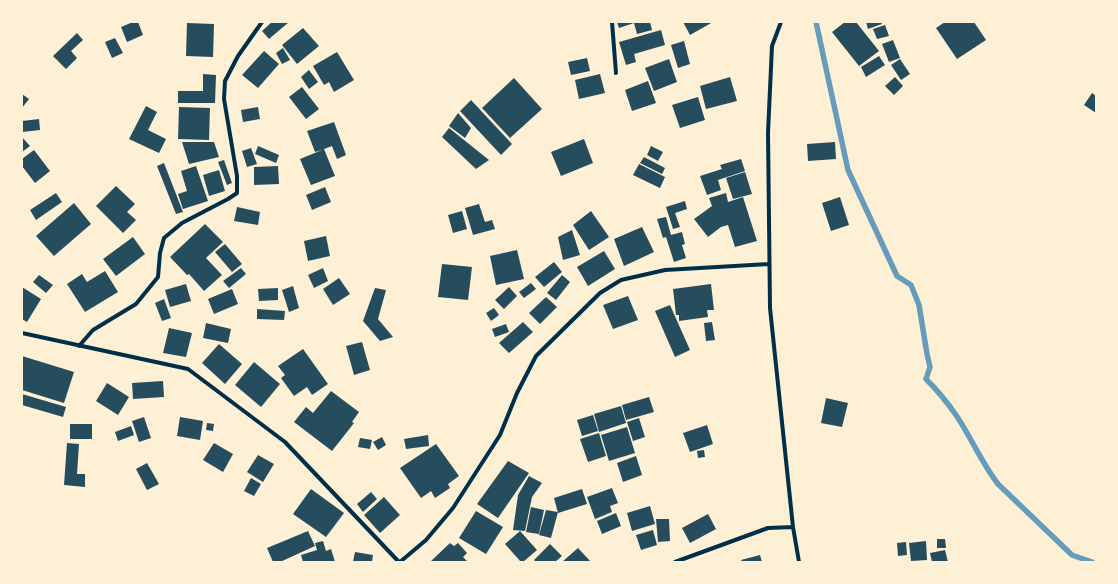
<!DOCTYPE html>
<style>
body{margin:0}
#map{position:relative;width:1118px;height:584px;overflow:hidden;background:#fdf0d5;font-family:"Alegreya Sans",sans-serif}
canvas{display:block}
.frame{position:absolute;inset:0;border:23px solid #fdf0d5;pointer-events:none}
</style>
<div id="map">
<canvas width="1118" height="584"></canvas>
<div class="frame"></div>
</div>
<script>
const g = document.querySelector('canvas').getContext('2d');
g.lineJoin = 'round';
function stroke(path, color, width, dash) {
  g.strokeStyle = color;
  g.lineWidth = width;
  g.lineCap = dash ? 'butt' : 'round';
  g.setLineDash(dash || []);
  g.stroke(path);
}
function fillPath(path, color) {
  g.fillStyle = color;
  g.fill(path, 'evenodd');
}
const stream = new Path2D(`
 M816,22L848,170L897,276L911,285L919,305L927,354L930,367L926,379C937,390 947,402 956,415C971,437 981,462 998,484L1072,555L1092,562`);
const building = new Path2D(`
 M133,22H138L143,35L127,42L121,27Z
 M272,22H289L269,39L262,31Z
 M617,22H650L652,30L637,34L634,23L619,28Z
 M683,22H713L690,35Z
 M845,22H856L879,51L859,66L832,32Z
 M866,22H881L882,24L868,29Z
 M945,22H974L986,40L957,59L936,28Z
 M187,23L214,24L213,57L186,56Z
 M885,25L889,36L877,39L873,29Z
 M303,28L319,46L297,64L282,45Z
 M661,30L665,45L634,54L636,62L626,65L619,42Z
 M77,33L83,40L71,51L77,58L66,69L53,56Z
 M115,38L123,53L112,58L105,42Z
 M893,40L900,58L889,62L882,44Z
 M684,41L690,64L678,68L671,45Z
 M283,48L290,60L282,64L276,53Z
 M264,51L279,64L258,88L242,75Z
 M337,52L354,80L334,92L329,82L324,85L313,66Z
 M879,56L885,65L866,77L861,67Z
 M587,58L590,71L571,75L568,62Z
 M669,59L677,82L654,91L645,68Z
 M900,59L910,74L901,80L891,65Z
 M309,70L318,82L309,89L301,77Z
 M203,74L216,75L215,103H178V91H203Z
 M600,74L605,93L579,99L575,80Z
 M730,77L737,101L706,109L700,86Z
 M895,77L903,86L894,95L885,86Z
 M514,78L542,109L510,138L482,108Z
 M648,81L656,103L632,111L625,90Z
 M302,87L319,109L306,119L289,97Z
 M1092,93L1096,96V113L1084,105Z
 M22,94L29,99L22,108Z
 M698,97L705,120L680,128L672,105Z
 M471,100L512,144L501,155L460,111Z
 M146,106L157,112L148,130L166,139L159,153L129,139Z
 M179,107L210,108L209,140L178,139Z
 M258,107L260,119L243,122L241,110Z
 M458,113L471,128L465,138L449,126Z
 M39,119L40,130L22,132V121Z
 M334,122L346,155L337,159L332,146L324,149L335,176L311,185L300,159L322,150L315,152L307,131Z
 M449,128L489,160L476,169L442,137Z
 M22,137L30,146L22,152Z
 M584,139L593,163L561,176L551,152Z
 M182,142H214L219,157L189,164Z
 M835,142L836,159L808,161L807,144Z
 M258,146L279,155L276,163L255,154Z
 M651,146L663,152L658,161L647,155Z
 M251,148L257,164L247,167L242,151Z
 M34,150L50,171L35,183L22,166V159Z
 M644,157L665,168L662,174L640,163Z
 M741,159L745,171L718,180L721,190L707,195L700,176L722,169L720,165Z
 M224,160L232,183L227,185L218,162Z
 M164,163L183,212L176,214L157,166Z
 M639,164L665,177L660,188L633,175Z
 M196,166L208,201L183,209L178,194L187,191L181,171Z
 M278,166L279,184L254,185V167Z
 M219,170L225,191L209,196L203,175Z
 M745,172L752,194L733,199L726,178Z
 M116,186L135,204L127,212L136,220L123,233L96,206Z
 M325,187L331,202L312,210L306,195Z
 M56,193L62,202L36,220L30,210Z
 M726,193L728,202L743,197L757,241L735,247L728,225L721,227L708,237L694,219L712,206L709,198Z
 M840,197L849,225L831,231L822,203Z
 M685,201L687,209L675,213L680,227L673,229L666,207Z
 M74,203L91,224L54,256L36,236Z
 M479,204L485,222L492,220L495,229L473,235L465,208Z
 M237,207L260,212L258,225L234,221Z
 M462,211L467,229L453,233L448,215Z
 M591,211L609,237L589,250L573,225Z
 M666,217L671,235L682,232L685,244L682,245L686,258L674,262L666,237L663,238L657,219Z
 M205,224L223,242L206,258L222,275L204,291L189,274L187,275L170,257Z
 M642,227L654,252L624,266L614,239Z
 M572,230L580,255L563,260L558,237Z
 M326,236L330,256L308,261L304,241Z
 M133,237L145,254L116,276L103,259Z
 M225,244L242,264L232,272L215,252Z
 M517,250L524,279L496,285L490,256Z
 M604,251L615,269L588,286L577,267Z
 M554,262L562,272L544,287L535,277Z
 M442,264L472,267L468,300L438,297Z
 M241,268L246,274L229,288L223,281Z
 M323,268L328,281L314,288L308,275Z
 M105,271L118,292L85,312L67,284L82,274L87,282Z
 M39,275L53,285L46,293L33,282Z
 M562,275L570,282L556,300L547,293Z
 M339,278L350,294L333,305L323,289Z
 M531,283L536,289L524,298L519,292Z
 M186,284L191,301L170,307L165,290Z
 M711,284L714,310H707L708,317L679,321V315H676L673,289Z
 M293,286L299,308L289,312L282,290Z
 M22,287L41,299L27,322L22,319Z
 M509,287L517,296L504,309L495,300Z
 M278,288V300L259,301L258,289Z
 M375,288L386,290L378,319L393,337L380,341L363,321Z
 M232,289L238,304L214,314L208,299Z
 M628,296L638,320L613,329L603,305Z
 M546,297L557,307L540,324L529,313Z
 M164,299L171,318L162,321L155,303Z
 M670,305L690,350L675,357L655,311Z
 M494,308L499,315L491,321L486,313Z
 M257,309L285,311L284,320L257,319Z
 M523,322L533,332L509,353L499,343Z
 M712,322L715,340L706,341L704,323Z
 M206,323L231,329L228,343L203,338Z
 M506,324L509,332L495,337L492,329Z
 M169,328L192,333L186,357L163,353Z
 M362,342L370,370L354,375L346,346Z
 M219,344L242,364L225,384L202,363Z
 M303,349L328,384L312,395L307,387L294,396L281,378L285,375L278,366Z
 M22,356L74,372L64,403L22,390Z
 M254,362L280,384L261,407L235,385Z
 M163,381L164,397L133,399L132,383Z
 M107,383L129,397L118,415L96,401Z
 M331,391L359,412L352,422L354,423L332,451L294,422L306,407L313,413Z
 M22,394L66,407L63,417L22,405Z
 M649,397L654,412L626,420L622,405Z
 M826,398L848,403L842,427L821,423Z
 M621,406L626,423L599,432L594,414Z
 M593,415L598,431L582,436L577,420Z
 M144,417L151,438L139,442L132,421Z
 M180,417L203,421L200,440L177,436Z
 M639,418L645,437L633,441L627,422Z
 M207,423L214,424L213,431L206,430Z
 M70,424H92V439H70Z
 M707,425L713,444L690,452L683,433Z
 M131,426L134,435L118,441L115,432Z
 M627,427L635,453L609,461L601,435Z
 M599,433L606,456L588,462L580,439Z
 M428,435L429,446L406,449L404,439Z
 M382,437L386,445L378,450L373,442Z
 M360,438L372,440L370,449L358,447Z
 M67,443L79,444L77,474H85V487L64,485Z
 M214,443L233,454L223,472L203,460Z
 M436,444L459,476L448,484L450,488L435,498L431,491L421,498L400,468Z
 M704,450L705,457L698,458L697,451Z
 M258,455L274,464L263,482L247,472Z
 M636,456L642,475L623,482L617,463Z
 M508,461L529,473L498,518L477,504Z
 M147,463L159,484L147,490L136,469Z
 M529,476L542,483L532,497L525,531L513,530L518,495Z
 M251,478L261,484L254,496L244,491Z
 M612,488L618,503L610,506L612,512L595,519L587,497Z
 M311,489L344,513L326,537L293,514Z
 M582,489L587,504L558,513L554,498Z
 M371,492L377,499L363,512L357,504Z
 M384,497L400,515L380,533L364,515Z
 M650,506L655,524L632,531L627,513Z
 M531,507L544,510L539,534L526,532Z
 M546,510L558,512L551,538L539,535Z
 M476,511L503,527L486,554L459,538Z
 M616,513L621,526L602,534L597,521Z
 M708,514L716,529L690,543L682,528Z
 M656,519H669L670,541L658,542Z
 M653,530L657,545L641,550L636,535Z
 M308,531L315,546L280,562H273L267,548Z
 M520,531L537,550L523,562H521L505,544Z
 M937,539H945L946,548H937Z
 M323,541L326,551L331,549L335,562H303L301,555L317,550L315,543Z
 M926,541L927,560L911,561L909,543Z
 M906,542L907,555L898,556L897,543Z
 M450,543L454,546L458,543L467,553L463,557L468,562H430Z
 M550,544L562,556L555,562H536L534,560Z
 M578,548L591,562H562Z
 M945,550L948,562H932L930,553Z
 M355,552L373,555L372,562H353Z
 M760,555L762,562H742L741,560Z`);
const minor = new Path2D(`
 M612,22L616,73
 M781,22L772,46L768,133L770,308L793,527L799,562
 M22,333L188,369L285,442L399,562
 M79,346L93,330L136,304L158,277L160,253L164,238L182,223L228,199L237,193V176L224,99L225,81L238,56L262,22
 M400,562L426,540L453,508L500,435L517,393L536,356L600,293L621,280L665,270L769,264
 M675,562L768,528L793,527`);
stroke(stream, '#669bbc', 5.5);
fillPath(building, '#264d5e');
stroke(minor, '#003049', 4);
</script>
